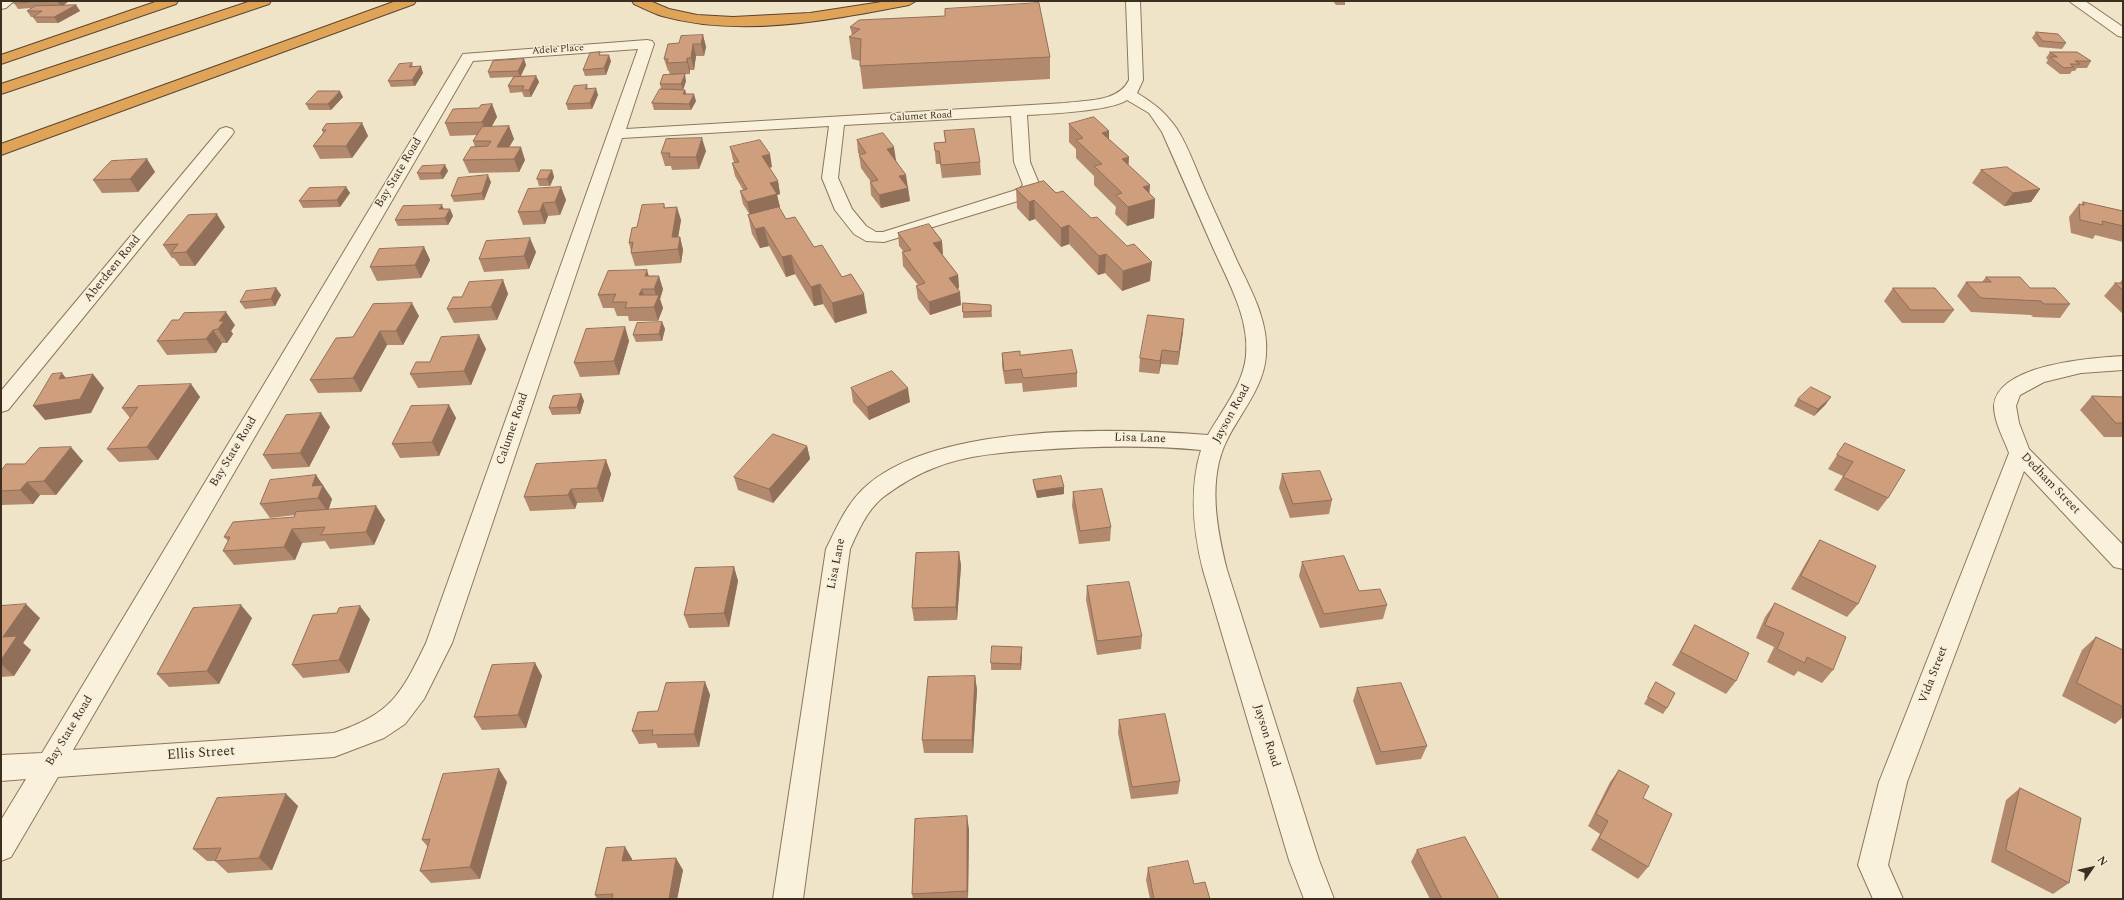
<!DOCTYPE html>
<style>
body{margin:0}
#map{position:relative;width:2124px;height:900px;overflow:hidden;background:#f0e4c8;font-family:Spectral,serif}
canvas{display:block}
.frame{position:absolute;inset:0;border:2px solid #3d2e20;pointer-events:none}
.north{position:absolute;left:2072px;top:848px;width:40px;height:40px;-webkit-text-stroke:3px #f7eed8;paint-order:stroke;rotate:56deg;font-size:11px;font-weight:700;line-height:16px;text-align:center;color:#3d2e20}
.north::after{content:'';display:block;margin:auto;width:14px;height:18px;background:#3d2e20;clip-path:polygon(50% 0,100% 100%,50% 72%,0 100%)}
</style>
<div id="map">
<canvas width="2124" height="900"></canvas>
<div class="frame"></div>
<div class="north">N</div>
</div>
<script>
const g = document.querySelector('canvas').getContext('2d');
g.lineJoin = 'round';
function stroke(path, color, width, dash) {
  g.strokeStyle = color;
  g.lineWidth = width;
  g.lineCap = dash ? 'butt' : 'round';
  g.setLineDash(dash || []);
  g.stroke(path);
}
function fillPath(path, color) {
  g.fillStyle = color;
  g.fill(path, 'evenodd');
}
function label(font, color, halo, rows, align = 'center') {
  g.font = font + ' Spectral,serif';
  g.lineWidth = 3;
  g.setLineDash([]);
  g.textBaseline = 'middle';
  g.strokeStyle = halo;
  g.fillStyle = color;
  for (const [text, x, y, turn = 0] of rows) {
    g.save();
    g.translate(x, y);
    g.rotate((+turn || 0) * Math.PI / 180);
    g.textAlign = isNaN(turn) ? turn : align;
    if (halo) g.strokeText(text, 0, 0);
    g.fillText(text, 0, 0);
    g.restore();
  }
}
const street = new Path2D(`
 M1,1H14L6,8L1,9Z
 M1126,1H1140L1143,80L1137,93C1155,104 1165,112 1177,129C1189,148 1197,172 1206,192C1216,215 1227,238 1237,261C1251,290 1269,322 1266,355C1264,387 1241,412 1227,440C1207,479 1217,530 1227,570L1319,860L1334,899H1304L1289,860L1203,570C1193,530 1189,489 1201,450C1147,445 1092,446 1038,450C1004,452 966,455 934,468C915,475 898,486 882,498C866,512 858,531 850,549L803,899H773L826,549C837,527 846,505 864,488C934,422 1117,428 1208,435C1222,410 1243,385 1246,356C1250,316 1225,276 1210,241C1194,204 1178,168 1162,132L1149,113L1127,100C1111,111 1049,114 1027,115L1030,162L1040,186L1031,197L884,242L866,241L854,234L835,210L822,178L829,126L622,138L452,643L424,699L405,724L384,738L334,757L58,777L11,857L1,861V820L26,779L1,781V755L42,753L463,54L647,40L652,41L654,44L626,129L1065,103C1086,100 1119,102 1129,80ZM638,49L426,643C401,695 391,714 334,733L73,750L473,61ZM1011,116L1014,162L1023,185L1019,189L883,232H876L866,226L852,209L838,178L844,125Z
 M2069,1H2085L2123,27V37L2118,36Z
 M226,127L232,129L234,132L232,135L8,410L1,412V391L220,129Z
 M2123,356V370L2081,373L2044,382L2020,395L2016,406L2019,423L2029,449L2123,545V569L2114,567L2024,471L1907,782L1888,865L1903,899H1873L1858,865L1879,782L2009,453C2004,439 1994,422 1994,406C1997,364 2092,358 2123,356Z`);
const highway = new Path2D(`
 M158,1H178L176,4L1,64V55Z
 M251,1H271L269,4L1,94V84Z
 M396,1H416L414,4L1,155V144Z
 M632,1H650L669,9L697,15L733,17L810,13L888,1H916L909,5C830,20 741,38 662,16C653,13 643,8 634,4Z`);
const wall = new Path2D(`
 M69,1L64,5H76L80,11L58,23H37L33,17H31L27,11L31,8L18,9L14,3Z
 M1333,1H1345V5H1336Z
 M1992,1H2020L2019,2Z
 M850,27L1050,57V79L863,89L860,66V61L852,59L849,37L852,35Z
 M2036,32L2066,43L2062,49L2039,47L2032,38Z
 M703,35L706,47L704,56H696L694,70H690V74L676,75L686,81L683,90H685L686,94L696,101L691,110H654L652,103L661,89L660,84L670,75L669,71H668L664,59L679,43Z
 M2050,52L2091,61L2087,68H2077L2075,71H2072L2070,74H2060L2046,63L2048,60L2046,58Z
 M601,55L611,61L606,75L585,76L583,70Z
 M524,59L526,65L521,76H536L539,82L531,97H524L522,92L510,93L508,86L513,77L490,78L488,72Z
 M412,63L413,67L423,73L415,86L391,87L388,81Z
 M587,85L588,89L598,95L592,109L568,110L566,104Z
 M343,97L331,110H309L306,104Z
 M492,104L497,117L491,127L509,126L514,139L509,147L525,160L519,172L469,173L463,160L475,147L473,141L477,135L450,136L445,123L479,108Z
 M362,123L368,136L352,158L320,159L313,146L323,133L322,130Z
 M1069,124L1109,131V139L1149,193L1155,199L1154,218L1127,226L1115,214L1116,207L1094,185V176L1076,158V149L1069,142Z
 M944,131L980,162L981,175L942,178L940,164H936L934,143L945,142Z
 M857,140L896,160L908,188L910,201L881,208L871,195L870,182H871L861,168L859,155H860L858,153Z
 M730,147L772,167L769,168L778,181L780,194L777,195L780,207H779L786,219L814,247L842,277L867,313L835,323L823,304L814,306L795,274L786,277L769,246L760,248L752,234L748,215H750L743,204L740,191L743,190L735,176L732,163H735L733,160Z
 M706,151L699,169L672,170L671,166H665L661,153Z
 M147,159L155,172L138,192L102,193L93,180Z
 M445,165L448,171L443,179L420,180L417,173Z
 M552,170L554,177L550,186H539L537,179Z
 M1981,170L2040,189L2031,202L2004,206L1972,183Z
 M1044,181L1150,281L1122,291L1105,273L1098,275L1069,244L1061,247L1035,219L1029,221L1017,208L1016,189Z
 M491,182L484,200L454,202L451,196Z
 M346,187L350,193L340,207L303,208L299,201Z
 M561,187L566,200L560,215L548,216L545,224L523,225L518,212Z
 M2083,202L2123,211V242L2095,235L2093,239L2071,233L2069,217L2079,204L2081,205Z
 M664,204L665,208L681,220L678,237H680L683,250L681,263L635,266L631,253V251L629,243L637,227Z
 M450,209L453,216L448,225L398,226L395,220Z
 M225,227L195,266H180L174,258H172L163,245Z
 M898,233L943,254H942L958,275L959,288L958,289L961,305L930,315L918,299L916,286L918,285L903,266L902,252H904L899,246Z
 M424,247L430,260L421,278L377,281L370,267Z
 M536,252L529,269L484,272L479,259Z
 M649,276L663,289L660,299L663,308L658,321H629L628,316H617L614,308H603L598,295Z
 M1986,277L2030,288L2070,304L2060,318L2033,317L2031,315L1971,312L1957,296L1966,282H1982Z
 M2123,278V314L2104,296L2115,283H2120Z
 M503,280L508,294L497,320L454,323L447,309Z
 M276,288L281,295L275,306L245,309L240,302Z
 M1893,288L1954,310L1944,323H1902L1884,301Z
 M991,305L992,317L963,318V312Z
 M419,316L403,345H387L361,392L318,393L310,380L353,337Z
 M662,322L665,329L662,341L636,342L633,335Z
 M235,325L231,331L233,334L227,343H222L216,353L167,355L157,341Z
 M625,327L629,341L619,375L580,377L574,363Z
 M1183,332L1178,365L1161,364L1159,374L1139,372L1140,358Z
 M479,335L486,349L471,385L418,388L410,374L430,362Z
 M1002,353L1020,355L1077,373V387L1023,392L1022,383L1005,384L1002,366Z
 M191,384L200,397L158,460L119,462L107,449L130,418L122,408Z
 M851,388L910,402L869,420L853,402Z
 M581,394L584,401L580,414L552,415L549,408Z
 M2092,396L2123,397V437H2104L2080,410Z
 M1798,399L1826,404L1814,416L1794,406Z
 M449,405L456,418L439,456L400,458L392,444Z
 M321,413L330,427L309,467L272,469L263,455Z
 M1845,443L1888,498L1878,511L1834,490L1843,476L1828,469Z
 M807,446L810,459L773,503L738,490L734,477Z
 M606,460L611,474L603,502L577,503L575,509L530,511L524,497Z
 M83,461L56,495H40L33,504L1,505V471L25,464Z
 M1282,474L1332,500L1329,514L1290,518L1279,488Z
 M316,475L332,499L328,510L376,506L385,520L374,545L330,549L325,541L302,543L295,560L234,565L223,551L228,541L224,537L294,517L295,515L270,518L260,504Z
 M1033,480L1064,487V494L1037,498L1034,487Z
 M1073,492L1111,527L1110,541L1079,544L1072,506Z
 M1820,540L1858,604L1847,617L1791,589L1811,554Z
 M959,552L961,566L957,620L914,621L912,608Z
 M1302,562L1387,605L1383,619L1320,628L1299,576Z
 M734,567L738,581L729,627L689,628L684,615Z
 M1087,586L1142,636L1141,649L1097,655L1086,600Z
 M1775,603L1833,670L1822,683L1798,671L1794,676L1767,662L1774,647L1756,638L1765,617Z
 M1,606L40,618L23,643L31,650L14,676L1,677Z
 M252,618L219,684L169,687L157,674Z
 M370,619L349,673L303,678L292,665Z
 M1695,625L1736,681L1726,694L1672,665L1687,639Z
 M2096,637L2123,650V717L2115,724L2062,696L2082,650Z
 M1022,654L1021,670H991V663Z
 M535,663L542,676L526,728L482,730L474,717Z
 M975,676L977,690L973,753H924L922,740Z
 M705,682L710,695L699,747L658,748L656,743L639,744L632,731L658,711Z
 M1656,682L1667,708L1663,714L1644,704Z
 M1357,688L1427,746L1421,759L1376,765L1353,701Z
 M1119,720L1180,781L1178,794L1131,799L1118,733Z
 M1619,770L1648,867L1638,879L1591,850L1600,834L1588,826L1610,782Z
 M507,782L480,879L431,883L420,871L428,847L422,840Z
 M2020,788L2069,883L2053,894L1991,862L2006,800Z
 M286,794L298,806L272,870L228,873L215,861H207L193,849Z
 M969,829L968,899H913L912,894Z
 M625,847L632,859V860L683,870L677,899H597L595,895Z
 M1417,850L1499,899H1430L1411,862Z
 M1148,868L1210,899H1150L1146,880Z`);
const shadedWall = new Path2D(`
 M57,1H69L61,7Z
 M76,5L80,11L58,23L54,17Z
 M703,35L706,47L704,56L701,44Z
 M693,44L696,56L694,70L691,58Z
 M609,55L611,61L606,75L604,68Z
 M687,58L690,70V74L687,62Z
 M524,59L526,65L520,77L518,71Z
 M421,66L423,73L415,86L412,80Z
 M685,74L686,81L683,90L681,84Z
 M536,76L539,82L531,97L529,90Z
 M596,88L598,95L592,109L590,103Z
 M685,90L687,96L683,94Z
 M340,91L343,97L331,110L328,104Z
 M694,94L696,101L691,110L689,104Z
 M492,104L497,117L487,135L482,122Z
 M362,123L368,136L352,158L346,146Z
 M509,126L514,139L502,159L497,147Z
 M1109,131V149L1102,133Z
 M702,138L706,151L699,169L696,157Z
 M521,147L525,160L519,172L514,159Z
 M894,147L896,160L888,162L887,149Z
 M770,154L772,167L764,169L762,156Z
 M1129,157L1128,176L1122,159Z
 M147,159L155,172L138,192L130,179Z
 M445,165L448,171L443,179L440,173Z
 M552,170L554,177L550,186L547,179Z
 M488,175L491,182L484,200L482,193Z
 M906,175L908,188L899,176Z
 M778,181L780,194L777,195L780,207L750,215L747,202L770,183Z
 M1150,185L1149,201L1155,199L1154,218L1127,226L1128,207L1143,187Z
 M346,187L350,193L340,207L337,200Z
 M561,187L566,200L560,215L555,202Z
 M908,188L910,201L881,208L879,195Z
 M2040,189L2031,202L2004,206L2013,193Z
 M1034,200L1035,219L1029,221V202Z
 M543,203L548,216L545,224L540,211Z
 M442,205L445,212L439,209Z
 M677,207L681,220L676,250L672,237Z
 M450,209L453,216L448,225L445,218Z
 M217,214L225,227L195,266L186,252Z
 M1069,225V244L1061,247V228Z
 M764,227L769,246L760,248L755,229Z
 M680,237L683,250L681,263L678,249Z
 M530,238L536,252L529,269L524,256Z
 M942,241L943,254L934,257L933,243Z
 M424,247L430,260L421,278L415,265Z
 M1106,254L1105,273L1098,275L1099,256Z
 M791,255L795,274L786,277L782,257Z
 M1152,262L1150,281L1122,291L1123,271Z
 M647,270L651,283L645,276Z
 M958,275L959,288L950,291L949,278Z
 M659,276L663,289L660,299L663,308L658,321L654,307L657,298L654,289Z
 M503,280L508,294L497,320L491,307Z
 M820,284L823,304L814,306L811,287Z
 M276,288L281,295L275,306L271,299Z
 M642,289L646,303L639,295Z
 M960,292L961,305L930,315L929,302Z
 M864,294L867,313L835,323L832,303Z
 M412,303L419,316L403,345L396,331Z
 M226,312L235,325L231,331L233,334L227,343L218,329L219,321Z
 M1184,319L1183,332L1178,365L1179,352Z
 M662,322L665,329L662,341L659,334Z
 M625,327L629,341L619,375L614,361Z
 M213,330L222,343L216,353L206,339Z
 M380,331L387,345L361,392L353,378Z
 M479,335L486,349L471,385L464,371Z
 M1162,350L1161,364L1159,374L1160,361Z
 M62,373L73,387L59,379Z
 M93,374L104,388L91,413L45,420L33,406Z
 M191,384L200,397L158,460L147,447Z
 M908,388L910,402L869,420L867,407Z
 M581,394L584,401L580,414L577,407Z
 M1831,397L1826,404L1814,416L1818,409Z
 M449,405L456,418L439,456L432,442Z
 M321,413L330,427L309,467L300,453Z
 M807,446L810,459L773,503L769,489Z
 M71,447L83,461L56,495L44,481Z
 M606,460L611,474L603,502L597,488Z
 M316,475L332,499L328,512L318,498L312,486Z
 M27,482L40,495L33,504L20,490Z
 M1064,487V494L1037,498L1036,491Z
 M571,489L577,503L575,509L568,495Z
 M376,506L385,520L374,545L366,532Z
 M292,529L302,543L295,560L284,547Z
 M959,552L961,566L957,620L956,607Z
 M734,567L738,581L729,627L724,613Z
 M26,604L40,618L23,643L31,650L14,676L1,664L3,637Z
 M241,605L252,618L219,684L207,671Z
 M360,606L370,619L349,673L339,660Z
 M1022,647V654L1021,670L1020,664Z
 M535,663L542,676L526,728L518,715Z
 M975,676L977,690L973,753L972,740Z
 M705,682L710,695L699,747L694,734Z
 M499,769L507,782L480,879L470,867Z
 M286,794L298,806L272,870L259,858Z
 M967,816L969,829L968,899L967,891Z
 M625,847L632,859L629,873L622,861Z
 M676,858L683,870L677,899H669Z`);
const building = new Path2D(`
 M17,1H58L14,3Z
 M1039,3L1050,57L860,66L861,39L849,37L860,29L850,27L859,20L945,16V9Z
 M76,5L54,17H33L42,11H27L35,6Z
 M2036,32L2058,34L2066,43L2043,41Z
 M703,35L701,44H693L691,58H687V62L667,63L668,59H664L668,44L679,43L681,36Z
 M600,52L599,55H609L604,68L583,70L590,53Z
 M2050,52H2077L2091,61H2075L2080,64H2070L2074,67L2064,68L2050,57H2057Z
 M524,59L518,71L488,72L493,61Z
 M412,63L409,67L421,66L412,80L388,81L399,64Z
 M685,74L681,84H660L663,75Z
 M536,76L529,90H522L524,86H508L514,77Z
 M587,85L585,89L596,88L590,103L566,104L574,86Z
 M660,89L685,90L683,94H694L689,104L652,103Z
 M318,91H340L328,104H306Z
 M492,104L482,122L445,123L453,109L479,108L481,105Z
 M1094,117L1109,131L1102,133L1129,157L1122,159L1150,185L1143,187L1155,199L1128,207L1116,195L1122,193L1094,166L1102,164L1076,140L1083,138L1069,124Z
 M362,123L346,146H313L326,130H322L326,124Z
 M509,126L497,147H521L514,159L463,160L471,147L488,146L491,141H473L482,127Z
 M974,129L980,162L941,165L939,151H935L934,143L946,142L944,131Z
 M883,133L894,147L887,149L906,175L899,176L908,188L879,195L870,182L878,180L859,155L866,153L857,140Z
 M702,138L696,157H669L670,153H661L666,139Z
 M760,140L770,154L762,156L778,181L770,183L777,194L747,202L740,191L747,189L732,163L739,162L730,147Z
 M147,159L130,179L93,180L111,161Z
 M445,165L440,173H417L422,166Z
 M2007,167L2040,189L2013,193L1981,170Z
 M541,170H552L547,179H537Z
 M488,175L482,193L451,196L458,178Z
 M1044,181L1056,193L1063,191L1091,218L1097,217L1127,246L1134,244L1152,262L1123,271L1106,254L1099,256L1069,225L1061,228L1034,200L1029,202L1016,189Z
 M346,187L337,200L299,201L309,188Z
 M561,187L555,202L543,203L540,211L518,212L528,189Z
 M2083,202L2123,211V226L2102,221L2103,225L2080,220L2079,204L2084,205Z
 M664,204V208L677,207L672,237H680L678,249L631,253L633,242L629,243L632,228L637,227L642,205Z
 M442,205L439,209H450L445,218L395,220L403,206Z
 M779,207L786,219L795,217L814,247L822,245L842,277L851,274L864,294L832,303L820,284L811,287L791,255L782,257L764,227L755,229L748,215Z
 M217,214L186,252L171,253L178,244L163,245L188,215Z
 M929,224L942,241L933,243L958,275L949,278L960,292L929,302L916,286L925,283L902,252L911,250L898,233Z
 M530,238L524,256L479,259L486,241Z
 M424,247L415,265L370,267L379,249Z
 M647,270L645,276H659L654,289H642L639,295H659L654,307L625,308L627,302H612L616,294L598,295L608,271Z
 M1986,277H2020L2030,288H2055L2070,304H2044L2041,301L1981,298L1966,282H1991Z
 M503,280L491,307L447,309L453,297H462L469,282Z
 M2115,283H2123V290Z
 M276,288L271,299L240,302L246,291Z
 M1893,288H1935L1954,310H1911Z
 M412,303L396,331H380L353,378L310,380L336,338L353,337L373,304Z
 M963,303L991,305V311L963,312Z
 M226,312L219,321H224L218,329L213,330L206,339L157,341L172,320H179L184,313Z
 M1148,315L1184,319L1179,352L1162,350L1160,361L1140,358Z
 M662,322L659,334L633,335L637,323Z
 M625,327L614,361L574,363L586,329Z
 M479,335L464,371L410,374L416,362H430L441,337Z
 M1072,350L1077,373L1023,378L1021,369L1004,371L1002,353L1020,351V355Z
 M892,371L908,388L867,407L851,388Z
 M62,373L59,379L93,374L80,399L33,406L52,374Z
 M191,384L147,447L107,449L138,407L122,408L138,386Z
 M1811,387L1831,397L1818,409L1798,399Z
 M581,394L577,407L549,408L553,396Z
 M2092,396L2123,397V423H2116Z
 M449,405L432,442L392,444L411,406Z
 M321,413L300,453L263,455L286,415Z
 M773,434L807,446L769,489L734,477Z
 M1845,443L1905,470L1888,498L1843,477L1853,462L1837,455Z
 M71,447L44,481L27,482L20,490L1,491V471L6,464H25L39,448Z
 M606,460L597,488L571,489L568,495L524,497L536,464Z
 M1320,471L1332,500L1293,504L1282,474Z
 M316,475L312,486L323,485L318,498L260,504L270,480Z
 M1061,476L1064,487L1036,491L1033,480Z
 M1102,489L1111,527L1080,531L1073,492Z
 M376,506L366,532L321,535L325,527L292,529L284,547L223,551L230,537H224L233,522L294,517L296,512Z
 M1820,540L1876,566L1858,604L1801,576Z
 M959,552L956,607L912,608L916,553Z
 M1344,556L1359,591L1380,589L1387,605L1324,614L1302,562Z
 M734,567L724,613L684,615L695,568Z
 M1129,582L1142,636L1097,641L1087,586Z
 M1775,603L1846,637L1833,670L1807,657L1805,663L1777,649L1784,633L1765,625Z
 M26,604L3,637L17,636L1,660V606Z
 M241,605L207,671L157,674L193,608Z
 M360,606L339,660L292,665L313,615L337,613L339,608Z
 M1695,625L1749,653L1736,681L1681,652Z
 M2096,637L2123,650V707L2077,683Z
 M992,646L1022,647L1020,664L991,663Z
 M535,663L518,715L474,717L492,665Z
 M975,676L972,740H922L928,677Z
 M705,682L694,734L652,735L653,730L632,731L638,712L658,711L666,683Z
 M1656,682L1675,693L1667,708L1648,697Z
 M1401,683L1427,746L1381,752L1357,688Z
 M1165,714L1180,781L1132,787L1119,720Z
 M499,769L470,867L420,871L430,839L422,840L443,774Z
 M1619,770L1649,786L1643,798L1672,814L1648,867L1599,838L1608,821L1596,814Z
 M2020,788L2081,818L2069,883L2006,850Z
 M286,794L259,858L215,861L221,848L193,849L217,798Z
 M967,816V891L912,894L915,819Z
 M1465,837L1499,899H1442L1417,850Z
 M625,847L622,861L676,858L669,899H612L613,894L595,895L606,848Z
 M1188,861L1194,884L1205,882L1210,899H1154L1148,868Z`);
const farStreetnames = [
 ["Adele Place",558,50,-4],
 ["Calumet Road",921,117,-3]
];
const streetNames = [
 ["Bay State Road",399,173,-59],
 ["Aberdeen Road",113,269,-51],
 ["Jayson Road",1232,414,-61],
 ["Calumet Road",513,429,-71],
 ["Lisa Lane",1140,439,2],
 ["Bay State Road",234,452,-59],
 ["Dedham Street",2050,484,46],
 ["Lisa Lane",837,564,-79],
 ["Vida Street",1934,675,-69],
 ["Bay State Road",70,731,-59],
 ["Jayson Road",1266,736,73]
];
const nearStreetnames = [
 ["Ellis Street",201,754,-4]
];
stroke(street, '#8d765c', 2);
stroke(highway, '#5b4430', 2);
fillPath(street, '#faf1dc');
fillPath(highway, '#e0a458');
fillPath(wall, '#b2896c');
fillPath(shadedWall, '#916f58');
fillPath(building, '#cf9f7d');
stroke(building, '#916f58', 1);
label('10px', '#3d2e20', '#f7eed8', farStreetnames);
label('12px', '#3d2e20', '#f7eed8', streetNames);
label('14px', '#3d2e20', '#f7eed8', nearStreetnames);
</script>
